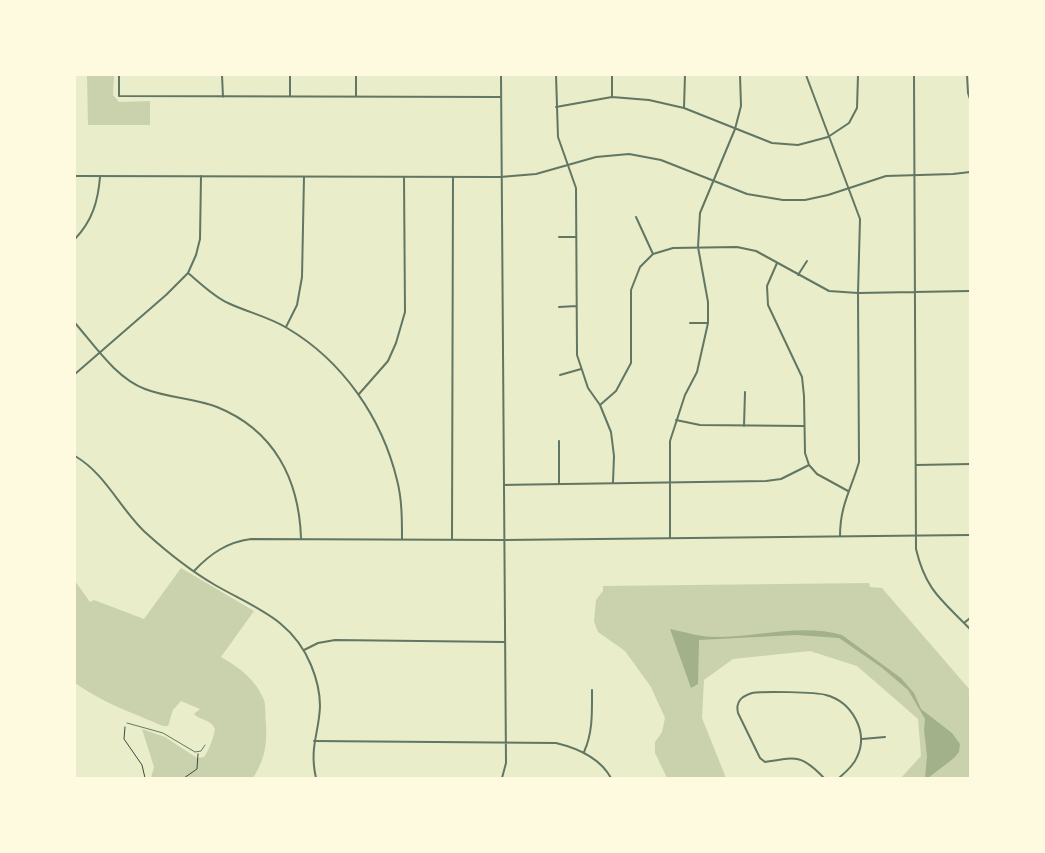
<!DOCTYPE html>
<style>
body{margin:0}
#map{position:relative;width:1045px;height:853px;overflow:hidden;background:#e9edc9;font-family:"DejaVu Sans",sans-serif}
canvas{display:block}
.frame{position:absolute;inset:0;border:76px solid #fefae0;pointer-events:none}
</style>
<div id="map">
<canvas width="1045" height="853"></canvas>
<div class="frame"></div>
</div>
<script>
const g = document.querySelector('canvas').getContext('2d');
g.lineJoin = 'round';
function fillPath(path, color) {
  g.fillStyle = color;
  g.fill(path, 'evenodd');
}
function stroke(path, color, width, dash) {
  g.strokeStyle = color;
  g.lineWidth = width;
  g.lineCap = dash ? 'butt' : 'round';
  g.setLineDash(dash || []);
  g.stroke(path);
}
const green = new Path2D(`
 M87,75H114L113,95L119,102L150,101V125H88Z
 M181,568L254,611L221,657C239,667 256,680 264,700C266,707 265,716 266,724C267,745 265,759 253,778H151L154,767L142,729L165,737L197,758L204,757C208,752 214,737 215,729C211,719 201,721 194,714L200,709L181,701L173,710L168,726H163C131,712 105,704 75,683V581L90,602L94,600L144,619Z
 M869,583L870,587L882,588L970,690V778H901L921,756L918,719L857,666L810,651L733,659L704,680L702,718L726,778H667L655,753V742L662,732L665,718L651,687L625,651L598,632L594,621L596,600L603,591V586Z`);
const water = new Path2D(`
 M670,629C685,632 700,637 716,637C757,637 802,623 842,635L901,678L914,693L921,709L952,733L960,744L959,752L954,758L928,778H925L927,756L924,730L925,719L908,690L881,667L839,638L796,635L699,640L698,684L691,688Z`);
const path = new Path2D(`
 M125,727L124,739L142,765L145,778
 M184,778L197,769L198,754`);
const service = new Path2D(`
 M127,723L163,733L195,752L201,751L205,745`);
const minor = new Path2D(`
 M119,75V96L501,97
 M222,75L223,97
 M290,75V96
 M501,75L506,763L502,778
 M556,75L558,137L576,188L577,355L588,388L600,405L611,432L614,456L613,482
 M806,75L860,219L858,293L859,462C851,490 840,505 840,536
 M914,75L916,549C926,591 942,600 970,629
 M967,75L968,93L970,99
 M356,96V75
 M612,96V75
 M556,107L612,97L649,100L684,108L772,143L798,145L828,137L849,123L857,108L858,75
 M684,108L685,75
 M636,217L653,254
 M559,237H576
 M75,239C92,221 98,202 100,177
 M777,263L767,286L768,305L802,377L804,396L805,453L809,465L817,474L848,491
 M188,273C200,283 214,297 228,303C247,312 269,317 287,328C343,361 382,418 397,480C402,499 402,519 402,539
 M798,275L807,261
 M559,307L576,306
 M75,323C95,346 116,378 145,389C168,398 194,398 217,407C274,430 299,479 301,538
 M690,323H708
 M286,327L297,305L302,277L304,177
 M75,374L166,295L188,273L196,255L200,239L201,176
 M560,375L581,369
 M359,394L388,361L396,343L405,312L404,177
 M600,405L616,391L631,363V290L640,267L653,254L673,248L737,247L756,251L829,291L858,293L970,291
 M676,420L700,425L804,426
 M744,426L745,392
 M916,465L970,464
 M559,483V441
 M504,485C591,483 678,483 766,481L781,479L809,465
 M670,538V441L685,395L697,372L708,323V302L698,247L700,213L735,129L741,106L740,75
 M452,539L453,177
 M964,623L970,618
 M304,650L318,643L335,640L504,642
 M862,739L885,737
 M314,741L556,743C577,748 600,758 611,778
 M584,752C593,732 592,712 592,690
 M824,778C801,754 796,757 765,762L760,758L738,713C737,709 737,704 740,700C742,697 749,694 752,693C763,691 816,692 826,695C852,702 869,732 857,757C854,765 846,772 839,778`);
const tertiary = new Path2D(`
 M75,176L500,177L536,174L596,157L629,154L661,160L747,194L783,200H805L828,195L886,176L953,174L970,172
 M75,456C106,474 120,509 146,533C167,552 191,571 215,585C255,608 292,619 311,665C316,677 320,693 320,706C319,734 309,747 316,778
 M194,571C210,554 227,542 251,539L504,540L970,535`);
fillPath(green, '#cad2ad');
fillPath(water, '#a3b18a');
stroke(path, '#344e41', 1);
stroke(service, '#617663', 1);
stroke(minor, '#617663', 2);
stroke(tertiary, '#617663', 2);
</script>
